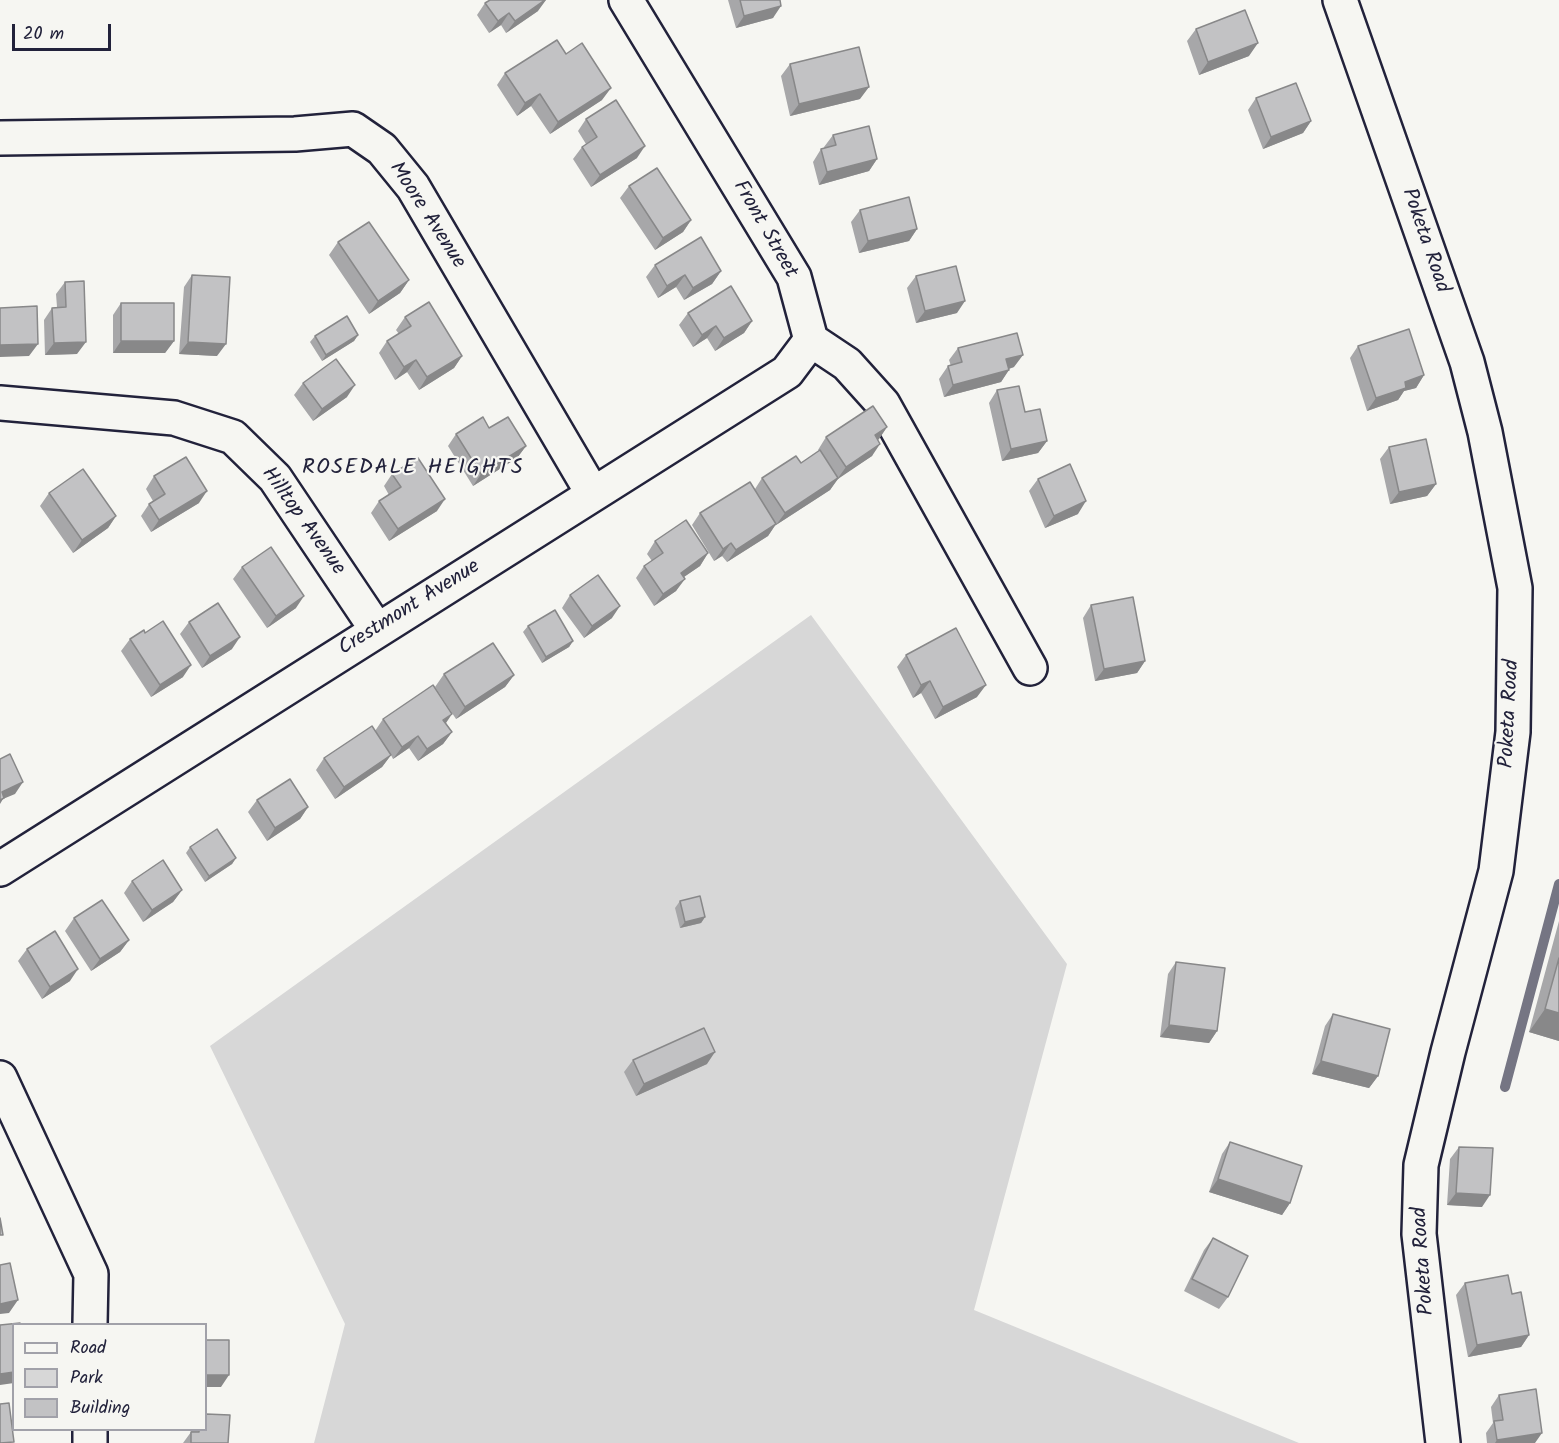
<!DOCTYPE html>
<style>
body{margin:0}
#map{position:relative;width:1559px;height:1443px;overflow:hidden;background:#f6f6f2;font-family:Kalam,sans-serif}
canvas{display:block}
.legend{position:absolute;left:12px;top:1323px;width:195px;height:108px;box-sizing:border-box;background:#f6f6f2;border:2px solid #a1a1a9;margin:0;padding:8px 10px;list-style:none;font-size:18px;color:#22223b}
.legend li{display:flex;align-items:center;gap:12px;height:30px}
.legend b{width:30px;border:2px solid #a1a1a9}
.scale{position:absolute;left:12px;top:24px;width:99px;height:27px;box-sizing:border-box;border:3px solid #22223b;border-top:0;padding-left:8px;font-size:18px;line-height:21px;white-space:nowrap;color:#22223b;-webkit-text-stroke:4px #f6f6f2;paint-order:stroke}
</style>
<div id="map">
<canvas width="1559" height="1443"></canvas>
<ul class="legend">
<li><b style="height:8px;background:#f6f6f2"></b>Road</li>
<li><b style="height:16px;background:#d7d7d7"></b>Park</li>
<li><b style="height:16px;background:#c2c2c4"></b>Building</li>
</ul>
<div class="scale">20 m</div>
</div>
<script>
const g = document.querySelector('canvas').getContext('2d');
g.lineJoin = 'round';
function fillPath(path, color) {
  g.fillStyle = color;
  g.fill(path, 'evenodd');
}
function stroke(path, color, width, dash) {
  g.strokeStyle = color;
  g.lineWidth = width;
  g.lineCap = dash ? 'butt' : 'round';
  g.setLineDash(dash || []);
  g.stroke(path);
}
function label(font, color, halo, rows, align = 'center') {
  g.font = font + ' Kalam,sans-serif';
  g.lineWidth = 4.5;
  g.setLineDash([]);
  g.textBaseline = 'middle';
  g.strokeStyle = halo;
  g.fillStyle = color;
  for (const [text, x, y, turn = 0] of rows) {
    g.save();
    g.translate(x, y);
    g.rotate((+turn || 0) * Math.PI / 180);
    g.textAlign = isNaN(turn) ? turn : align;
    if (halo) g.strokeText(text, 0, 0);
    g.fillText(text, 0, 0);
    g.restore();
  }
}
const green = new Path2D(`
 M811,615L1067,964L974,1310L1299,1443H314L345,1324L210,1046Z`);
const stream = new Path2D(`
 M1505,1087L1559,884`);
const minor = new Path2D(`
 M626,0L794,277L811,340L847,364L883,404L1030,668
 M1340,0L1467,362L1485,432L1515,588L1513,732L1496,871L1448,1052L1421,1165L1419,1234L1443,1443
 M0,138L295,134L353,129L382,149L413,187L593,494
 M0,403L174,418L233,437L275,478L377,630
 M0,869L787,372L811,340
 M0,1078L91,1274L90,1324
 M90,1443V1430`);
const wall = new Path2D(`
 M728,0H780L773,18L736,28Z
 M485,3L538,11L506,33L501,25L489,33L477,15Z
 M1196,29L1249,56L1199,75L1187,41Z
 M566,54L602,100L550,134L531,106L517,116L497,85L505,73Z
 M790,64L860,99L790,116L781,76Z
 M1256,98L1311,121L1303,133L1263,149L1248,110Z
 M586,119L637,158L591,187L573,159L582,147L586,144L578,131Z
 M833,135L877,159L869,171L819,185L813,162L821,149H825L824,147Z
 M629,186L691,220L683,232L655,250L620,198Z
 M860,210L917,229L909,241L859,253L851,222Z
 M338,242L409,280L400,293L369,314L329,255Z
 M655,265L721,271L712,284L684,300L676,287L658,298L646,277Z
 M192,275L217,356L179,354L184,287Z
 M916,276L957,313L916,323L907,288Z
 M65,282L77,354L45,355L44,320L52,308L57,307L56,294Z
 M121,303L174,341L165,353H113V315Z
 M688,313L752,321L744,333L715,351L707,338L693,347L679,325Z
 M405,317L462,356L454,368L419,390L407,372L395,380L379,353L387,341L399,334L396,330Z
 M358,335L354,341L322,361L310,342L315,336Z
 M1358,346L1424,375L1416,388L1404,391L1398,400L1367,411L1350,358Z
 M958,348L1014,367L1009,369L1001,382L944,397L939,379L948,366H951L949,360Z
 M303,383L347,397L313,421L294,395Z
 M997,390L1025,412L1047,441L1038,453L1002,461L989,403Z
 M887,427L878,440L872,456L838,478L830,490L776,525V524L768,536L727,562L722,556L714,561L692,525L700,513L755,489L762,478L801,463L819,451L818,450L826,437Z
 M489,428L526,446L517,458L473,486L448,446L456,434Z
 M1389,447L1436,484L1427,496L1390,504L1380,459Z
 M392,474L437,511L389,541L371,513L379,501L389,495L384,486Z
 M154,476L199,503L151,532L141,516L149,504L153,501L146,489Z
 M1038,479L1078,514L1045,528L1029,491Z
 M49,493L116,516L108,528L73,553L40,506Z
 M655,541L708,553L700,566L684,577L676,591L654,606L636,578L644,566L652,561L647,554Z
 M242,567L296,608L267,628L233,579Z
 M570,595L612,618L584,638L562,608Z
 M1091,605L1145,661L1137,673L1095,681L1083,618Z
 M189,622L232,649L202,668L180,634Z
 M528,626L573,641L569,647L542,663L523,632Z
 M130,639L183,677L151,697L121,651Z
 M906,655L977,697L935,719L921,693L913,698L897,667Z
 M444,674L514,675L505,687L456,719L435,687Z
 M383,719L446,723L452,732L443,744L418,761L409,748L393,759L391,755L382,767L335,799L316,770L324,758L375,731Z
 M257,800L308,807L300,819L267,841L248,812Z
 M190,847L236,858L232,864L205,882L186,853Z
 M132,881L182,890L173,902L143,922L124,893Z
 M680,901L705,917L701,923L680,928L675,908Z
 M74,918L129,940L120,952L91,971L65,931Z
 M1559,921V1041L1529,1032Z
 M27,949L70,981L42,999L18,961Z
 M1176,962L1217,1031L1209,1043L1160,1037L1168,974Z
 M1333,1014L1378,1076L1369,1088L1312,1074L1325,1026Z
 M633,1060L707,1064L636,1096L624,1072Z
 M1230,1142L1290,1203L1282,1215L1209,1192L1222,1154Z
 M1459,1147L1482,1207L1447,1205L1450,1159Z
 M1213,1238L1228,1297L1219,1309L1184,1291L1204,1250Z
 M1465,1283L1512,1294L1529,1335L1521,1347L1468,1357L1456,1295Z
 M1499,1395L1535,1443H1487L1486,1433L1493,1423L1491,1407Z
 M191,1430H206L228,1443H183L191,1432Z`);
const shadedWall = new Path2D(`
 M545,0H546L538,11L506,33L515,21Z
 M781,6L773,18L736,28L744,16Z
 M509,13L501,25L489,33L498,21Z
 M1258,43L1249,56L1199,75L1208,62Z
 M869,87L860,99L790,116L799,104Z
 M611,88L602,100L550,134L558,122Z
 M540,94L531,106L517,116L525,103Z
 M1311,121L1303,133L1263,149L1271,137Z
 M645,146L637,158L591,187L600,175Z
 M877,159L869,171L819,185L827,172Z
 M691,220L683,232L655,250L663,238Z
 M917,229L909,241L859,253L868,241Z
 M721,271L712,284L684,300L693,288Z
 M685,275L676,287L658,298L667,286Z
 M409,280L400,293L369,314L378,301Z
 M965,301L957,313L916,323L925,311Z
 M752,321L744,333L715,351L724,338Z
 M716,326L707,338L693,347L702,335Z
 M358,335L354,341L322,361L326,355Z
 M121,341H174L165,353H113Z
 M86,342L77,354L45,355L54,343Z
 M188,342L226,344L217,356L179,354Z
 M38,344L29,356L0,357V345Z
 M1023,355L1014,367L998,372L1006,359Z
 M462,356L454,368L419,390L427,377Z
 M416,360L407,372L395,380L404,367Z
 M1009,370L1001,382L944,397L953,385Z
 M1424,375L1416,388L1404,391L1398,400L1367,411L1376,398L1405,382Z
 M355,385L347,397L313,421L322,409Z
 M887,427L879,439L866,448L875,435Z
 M1047,441L1038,453L1002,461L1011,449Z
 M880,444L872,456L838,479L830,490L776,525L785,513L838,478L846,467Z
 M526,446L517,458L473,486L481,474Z
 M1436,484L1427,496L1390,504L1399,492Z
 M207,491L199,503L151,532L159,520Z
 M445,499L437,511L389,541L398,529Z
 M1086,501L1078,514L1045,528L1054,516Z
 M116,516L108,528L73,553L82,540Z
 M776,524L768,536L727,562L736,550Z
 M731,543L722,556L714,561L723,549Z
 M708,553L700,566L672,585L681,573Z
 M685,579L676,591L654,606L663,594Z
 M304,596L296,608L267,628L276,616Z
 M620,606L612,618L584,638L592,626Z
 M240,637L232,649L202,668L210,656Z
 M573,641L569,647L542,663L546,657Z
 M1145,661L1137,673L1095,681L1104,669Z
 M191,665L183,677L151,697L160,685Z
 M514,675L505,687L456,719L465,707Z
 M930,681L921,693L913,698L921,685Z
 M986,685L977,697L935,719L943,707Z
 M452,714L444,726L443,720Z
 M452,732L443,744L418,761L427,749Z
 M418,736L409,748L393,759L402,747Z
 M391,755L382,767L335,799L344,787Z
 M23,782L15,794L3,799L0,804V795L2,792Z
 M308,807L300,819L267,841L275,828Z
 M236,858L232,864L205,882L209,876Z
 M182,890L173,902L143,922L152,910Z
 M705,917L701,923L680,928L685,922Z
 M129,940L120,952L91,971L100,959Z
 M78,969L70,981L42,999L50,987Z
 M1545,1009L1559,1013V1041L1529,1032Z
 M1169,1025L1217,1031L1209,1043L1160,1037Z
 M715,1052L707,1064L636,1096L644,1084Z
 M1321,1061L1378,1076L1369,1088L1312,1074Z
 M1218,1179L1290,1203L1282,1215L1209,1192Z
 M1456,1193L1490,1195L1482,1207L1447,1205Z
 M18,1300L9,1313L0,1314V1304Z
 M1529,1335L1521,1347L1468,1357L1477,1345Z
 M14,1372V1383L0,1385V1374Z
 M206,1375H229L221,1387H206Z
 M1542,1433L1535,1443H1495L1497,1440Z`);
const building = new Path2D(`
 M490,0H545L515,21L509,13L498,21L485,3Z
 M740,0H780L781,6L744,16Z
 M1245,10L1258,43L1208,62L1196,29Z
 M557,40L566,54L582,43L611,88L558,122L540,94L525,103L505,73Z
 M859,47L869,87L799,104L790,64Z
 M1296,83L1311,121L1271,137L1256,98Z
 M616,100L645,146L600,175L582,147L597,137L586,119Z
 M869,126L877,159L827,172L821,149L836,145L833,135Z
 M657,168L691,220L663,238L629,186Z
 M909,197L917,229L868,241L860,210Z
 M369,222L409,280L378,301L338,242Z
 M701,237L721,271L693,288L685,275L667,286L655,265Z
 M956,266L965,301L925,311L916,276Z
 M192,275L230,277L226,344L188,342Z
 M84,281L86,342L54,343L52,308L66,307L65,282Z
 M731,286L752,321L724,338L716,326L702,335L688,313Z
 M429,302L462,356L427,377L416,360L404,367L387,341L411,326L405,317Z
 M121,303H174V341H121Z
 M37,306L38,344L0,345V308Z
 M347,316L358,335L326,355L315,336Z
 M1409,329L1424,375L1405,382L1406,388L1376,398L1358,346Z
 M1017,333L1023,355L1006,359L1009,370L953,385L948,366L962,362L958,348Z
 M336,359L355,385L322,409L303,383Z
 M1019,386L1025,412L1040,409L1047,441L1011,449L997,390Z
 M873,406L887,427L875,435L880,444L846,467L826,437Z
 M483,417L489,428L508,417L526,446L481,474L456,434Z
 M1426,439L1436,484L1399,492L1389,447Z
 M820,450L838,478L785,513L762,478L796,456L801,463Z
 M186,457L207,491L159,520L149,504L165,494L154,476Z
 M418,458L445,499L398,529L379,501L401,487L392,474Z
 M1070,464L1086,501L1054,516L1038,479Z
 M83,469L116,516L82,540L49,493Z
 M750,482L776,524L736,550L731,543L723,549L700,513Z
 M686,520L708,553L681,573L685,579L663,594L644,566L663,553L655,541Z
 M271,547L304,596L276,616L242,567Z
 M598,575L620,606L592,626L570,595Z
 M1133,597L1145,661L1104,669L1091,605Z
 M218,603L240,637L210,656L189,622Z
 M555,610L573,641L546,657L528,626Z
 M163,621L191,665L160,685L130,639L144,630L145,633Z
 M956,628L986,685L943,707L930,681L921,685L906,655Z
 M493,643L514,675L465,707L444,674Z
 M433,685L452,714L443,720L452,732L427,749L418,736L402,747L383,719Z
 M372,726L391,755L344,787L324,758Z
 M10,754L23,782L2,792L4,798L0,800V759Z
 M290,779L308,807L275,828L257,800Z
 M217,829L236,858L209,876L190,847Z
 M163,860L182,890L152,910L132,881Z
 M700,896L705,917L685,922L680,901Z
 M102,900L129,940L100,959L74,918Z
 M55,931L78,969L50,987L27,949Z
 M1559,958V1013L1545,1009Z
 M1176,962L1225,968L1217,1031L1169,1025Z
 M1333,1014L1390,1029L1378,1076L1321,1061Z
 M704,1028L715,1052L644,1084L633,1060Z
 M1230,1142L1302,1166L1290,1203L1218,1179Z
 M1459,1147L1493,1148L1490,1195L1456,1193Z
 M0,1218L3,1235H0Z
 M1213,1238L1248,1256L1228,1297L1192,1279Z
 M10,1263L18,1300L0,1304V1265Z
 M1508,1275L1512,1294L1521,1292L1529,1335L1477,1345L1465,1283Z
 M20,1323V1324H14V1372L0,1374V1325Z
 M206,1340H229V1375H206Z
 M1536,1389L1542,1433L1497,1440L1494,1421L1503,1420L1499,1395Z
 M9,1403L14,1442L0,1443V1404Z
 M206,1414L230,1415L228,1443H191V1432H199V1430H206Z`);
const streetNames = [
 ["Moore Avenue",426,216,57],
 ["Front Street",764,230,60],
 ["Poketa Road",1424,241,71],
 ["Hilltop Avenue",302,522,54],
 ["Crestmont Avenue",410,609,-32],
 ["Poketa Road",1511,714,-87],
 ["Poketa Road",1425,1261,-94]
];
const neighbourhoodNames = [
 ["ROSEDALE HEIGHTS",413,469]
];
fillPath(green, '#d7d7d7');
stroke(stream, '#757583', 10);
stroke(minor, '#22223b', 38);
stroke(minor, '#f6f6f2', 33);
fillPath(wall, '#a7a7a9');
fillPath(shadedWall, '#888889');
fillPath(building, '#c2c2c4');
stroke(building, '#888889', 1.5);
label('21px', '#22223b', '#f6f6f2', streetNames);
g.letterSpacing = '1.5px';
label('22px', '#22223b', '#f6f6f2', neighbourhoodNames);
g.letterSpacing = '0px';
</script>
